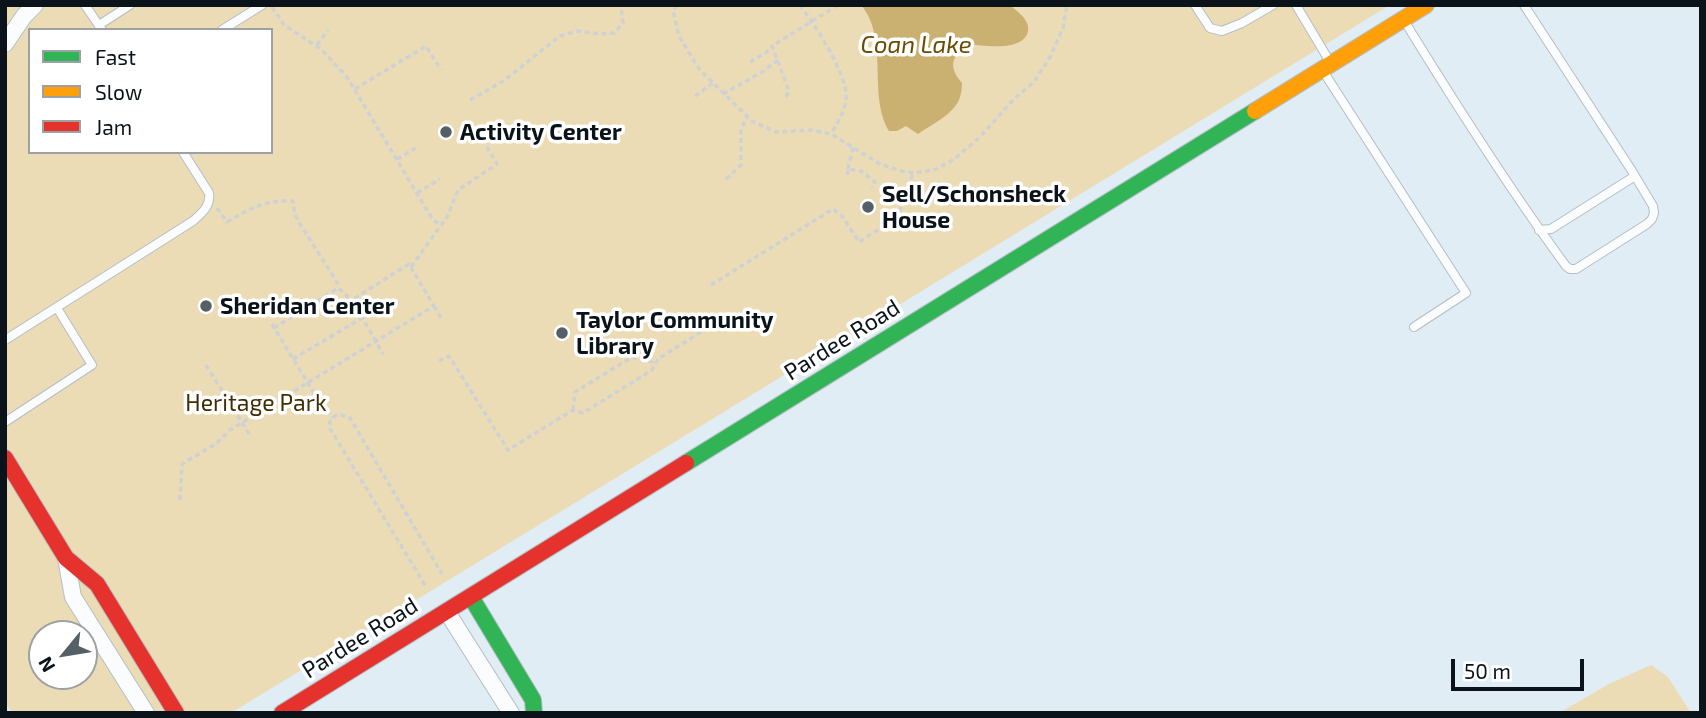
<!DOCTYPE html>
<style>
body{margin:0}
#map{position:relative;width:1706px;height:718px;overflow:hidden;background:#e0edf5;font-family:"Exo 2",sans-serif}
canvas{display:block}
.frame{position:absolute;inset:0;border:7px solid #091319;pointer-events:none}
.legend{position:absolute;left:28px;top:28px;width:245px;height:126px;box-sizing:border-box;background:#fff;border:2px solid #9da1a3;margin:0;padding:9px 12px;list-style:none;font-size:21px;color:#091319}
.legend li{display:flex;align-items:center;gap:14px;height:35px}
.legend b{width:35px;border:2px solid #9da1a3}
.north{position:absolute;left:28px;top:620px;width:70px;height:70px;box-sizing:border-box;background:#fff;border:2px solid #9da1a3;border-radius:50%;rotate:240deg;font-size:19px;font-weight:700;line-height:28px;text-align:center;color:#091319}
.north::after{content:'';display:block;margin:auto;width:24px;height:32px;background:#545f66;clip-path:polygon(50% 0,100% 100%,50% 72%,0 100%)}
.scale{position:absolute;left:1451px;top:659px;width:133px;height:32px;box-sizing:border-box;border:4px solid #091319;border-top:0;padding-left:9px;font-size:21px;line-height:24px;white-space:nowrap;color:#091319;-webkit-text-stroke:5px #fff;paint-order:stroke}
</style>
<div id="map">
<canvas width="1706" height="718"></canvas>
<div class="frame"></div>
<ul class="legend">
<li><b style="height:9px;background:#30b455"></b>Fast</li>
<li><b style="height:9px;background:#ff9f0a"></b>Slow</li>
<li><b style="height:9px;background:#e5322d"></b>Jam</li>
</ul>
<div class="north">N</div>
<div class="scale">50 m</div>
</div>
<script>
const g = document.querySelector('canvas').getContext('2d');
g.lineJoin = 'round';
function fillPath(path, color) {
  g.fillStyle = color;
  g.fill(path, 'evenodd');
}
function stroke(path, color, width, dash) {
  g.strokeStyle = color;
  g.lineWidth = width;
  g.lineCap = dash ? 'butt' : 'round';
  g.setLineDash(dash || []);
  g.stroke(path);
}
function label(font, color, halo, rows, align = 'center') {
  g.font = font + ' "Exo 2",sans-serif';
  g.lineWidth = 7;
  g.setLineDash([]);
  g.textBaseline = 'middle';
  g.strokeStyle = halo;
  g.fillStyle = color;
  for (const [text, x, y, turn = 0] of rows) {
    g.save();
    g.translate(x, y);
    g.rotate((+turn || 0) * Math.PI / 180);
    g.textAlign = isNaN(turn) ? turn : align;
    if (halo) g.strokeText(text, 0, 0);
    g.fillText(text, 0, 0);
    g.restore();
  }
}
const green = new Path2D(`
 M5,5H1390L231,713H12L5,702ZM30,30H271V152H30ZM42,634H84V676H42Z
 M1651,665L1668,677L1691,713H1559L1609,684Z`);
const water = new Path2D(`
 M861,5H1010C1018,12 1030,20 1028,31C1024,52 984,46 969,44C951,56 948,67 962,83C962,88 961,95 959,100C951,116 932,124 918,134L906,126L897,131H889C867,93 890,40 861,5Z`);
const path = new Path2D(`
 M611,5H615
 M677,5L673,11L679,36L699,69L752,121L776,132L811,130L831,134L880,164L902,171L913,173L934,170L953,160L979,138L1014,99L1034,82L1050,57L1063,28L1067,5
 M800,5C814,24 849,76 846,99C845,112 837,123 831,134
 M272,7L284,25L321,49L347,77L433,220L441,225
 M317,45L328,30
 M750,62L773,48
 M355,89L426,46L441,70
 M723,94L762,72L778,60
 M695,96L713,83
 M786,97L789,91L772,46L838,5
 M470,100L502,82L560,36L577,31L601,34L614,33L623,23L621,5
 M397,159L419,146
 M848,169L853,147
 M847,175L848,169L861,171L875,182L872,188
 M726,179L741,165V129L747,117
 M417,193L440,179
 M217,208L227,222C250,208 265,200 293,201L295,215L300,224L337,282L338,288
 M411,267L447,217L458,190L497,164L487,147
 M711,285L833,209L842,216L859,242L897,218L913,173
 M434,306L441,318
 M272,324L315,395L332,418
 M274,328L338,288L352,300
 M293,359L362,318
 M439,361L449,356L508,450L573,410L583,413L652,370L658,359L720,320
 M206,365L251,437
 M573,410L575,392L632,357L656,363
 M180,500L182,465L185,462L216,444L230,430L434,306L409,264L352,300L383,354
 M425,585L329,427C330,419 332,417 339,414L350,418L442,574`);
const lane = new Path2D(`
 M85,5L102,30
 M1195,5L1210,28L1222,31L1242,23L1273,5
 M1296,5L1330,62
 M1405,22C1456,105 1508,187 1566,266L1570,269H1576L1647,224L1652,219L1654,213L1653,206L1632,171L1524,5
 M99,25L130,5
 M222,30L262,5
 M1323,71L1466,293L1414,327
 M1539,230L1551,229L1635,176
 M5,340L193,221C202,213 211,206 209,193L183,152
 M5,422L92,365L57,308`);
const street = new Path2D(`
 M5,44L24,16L35,5
 M66,558L73,597L146,713
 M447,612L511,713`);
const fast = new Path2D(`
 M686,463L1255,111
 M471,597L533,700L534,713`);
const slow = new Path2D(`
 M1255,111L1426,5`);
const jam = new Path2D(`
 M5,458L66,558L97,584L176,713
 M282,713L686,463`);
const markers = [
 [446,132,7,"#545f66"],
 [868,207,7,"#545f66"],
 [206,306,7,"#545f66"],
 [562,333,7,"#545f66"]
];
const poiNames = [
 ["Activity Center",460,132],
 ["Sell/Schonsheck",882,194],
 ["House",882,220],
 ["Sheridan Center",220,306],
 ["Taylor Community",576,320],
 ["Library",576,346]
];
const streetNames = [
 ["Pardee Road",842,340,-32],
 ["Pardee Road",360,638,-32]
];
const parkNames = [
 ["Heritage Park",256,403]
];
const waterNames = [
 ["Coan Lake",916,45]
];
fillPath(green, '#ecdcb5');
fillPath(water, '#cab071');
stroke(lane, '#b3bec5', 10);
stroke(street, '#b3bec5', 18);
stroke(fast, '#b3bec5', 18);
stroke(slow, '#b3bec5', 18);
stroke(jam, '#b3bec5', 18);
stroke(path, '#ced2d4', 3.5, [5, 3.5]);
stroke(lane, '#fafcfe', 8);
stroke(street, '#fafcfe', 16);
stroke(fast, '#30b455', 16);
stroke(slow, '#ff9f0a', 16);
stroke(jam, '#e5322d', 16);
for (const [x, y, r, color] of markers) {
  const dot = new Path2D();
  dot.arc(x, y, r, 0, 2 * Math.PI);
  g.fillStyle = color;
  g.fill(dot);
  stroke(dot, '#fff', 2.5);
}
label('bold 23px', '#091319', '#fff', poiNames, 'left');
label('23px', '#091319', '#fff', streetNames);
label('23px', '#3f2d04', '#fff', parkNames);
label('italic 24px', '#694c00', '#fff', waterNames);
</script>
